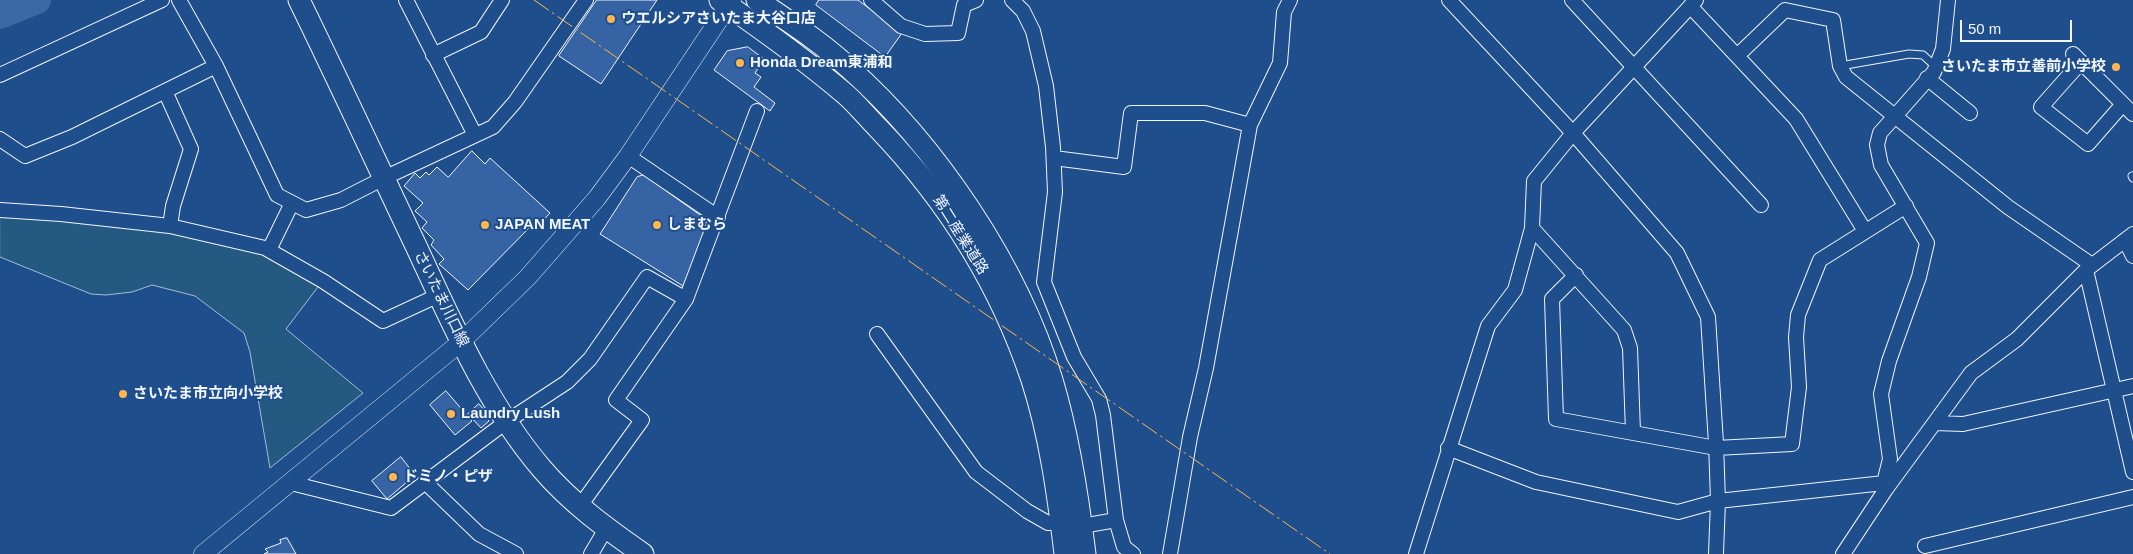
<!DOCTYPE html>
<meta charset="utf-8">
<style>
body{margin:0}
#map{position:relative;width:2133px;height:554px;overflow:hidden;background:#1f4e8c;font-family:Helvetica,sans-serif}
canvas{display:block}
.scale{position:absolute;left:1960px;top:20px;width:112px;height:22px;box-sizing:border-box;border:2px solid #f2f6ff;border-top:0;padding-left:6px;font-size:15px;line-height:18px;white-space:nowrap;color:#f2f6ff;-webkit-text-stroke:4px #1f4e8c;paint-order:stroke}
</style>
<div id="map">
<canvas width="2133" height="554"></canvas>
<div class="scale">50 m</div>
</div>
<script>
const g = document.querySelector('canvas').getContext('2d');
g.lineJoin = 'round';
function fillPath(path, color) {
  g.fillStyle = color;
  g.fill(path, 'evenodd');
}
function stroke(path, color, width, dash) {
  g.strokeStyle = color;
  g.lineWidth = width;
  g.lineCap = dash ? 'butt' : 'round';
  g.setLineDash(dash || []);
  g.stroke(path);
}
function label(font, color, halo, rows, align = 'center') {
  g.font = font + ' Helvetica,"Noto Sans JP",sans-serif';
  g.lineWidth = 4;
  g.setLineDash([]);
  g.textBaseline = 'middle';
  g.strokeStyle = halo;
  g.fillStyle = color;
  for (const [text, x, y, turn = 0] of rows) {
    g.save();
    g.translate(x, y);
    g.rotate((+turn || 0) * Math.PI / 180);
    g.textAlign = isNaN(turn) ? turn : align;
    if (halo) g.strokeText(text, 0, 0);
    g.fillText(text, 0, 0);
    g.restore();
  }
}
const green = new Path2D(`
 M0,216L47,218L165,232L240,245L289,265L321,283L286,329L363,393L270,468L250,352L244,333L195,296L152,285L132,292L106,295L91,294L0,257Z`);
const river = new Path2D(`
 M0,15L37,0`);
const building = new Path2D(`
 M597,0H657L601,84L559,56Z
 M819,0H858L902,33L885,57L816,5Z
 M748,47L764,59L755,73L761,77L754,87L775,103L770,111L714,70L727,51Z
 M472,151L485,164L490,158L550,213L536,228L532,225L468,290L439,264L444,259L431,245L434,240L422,228L427,222L415,211L423,203L404,186L415,173L420,178L426,172L429,175L437,167L448,177Z
 M644,175L707,220L701,245L683,286L600,234L637,177Z
 M446,391L472,421L455,435L430,405Z
 M479,404L487,413L489,421L481,428L468,414Z
 M401,457L415,475L387,499L372,481Z
 M287,538L296,554H264L268,552L265,549L281,543L280,540Z`);
const service = new Path2D(`
 M1840,66L1909,54L1923,55L1936,67
 M2132,176L2133,178`);
const minor = new Path2D(`
 M179,0L216,66L277,195L306,210L341,200L384,178L493,127L515,102L586,0
 M406,0L475,135
 M871,0L901,26L925,34L958,33L964,5L976,0
 M1012,0L1023,11L1033,31L1046,86L1053,147L1055,192L1044,282L1074,357L1099,399L1103,415L1116,520
 M1449,0L1573,133L1677,253L1708,317L1716,443L1718,501L1716,554
 M1572,0L1761,205
 M1690,6L1796,119L1865,231
 M2073,54L2133,114
 M433,55L481,32L502,0
 M1737,56L1785,10L1833,20L1840,66L1846,77L2008,207L2092,265
 M2081,62L2041,107L2088,144L2123,104
 M0,75L162,0
 M1927,78L1970,113
 M165,91L191,149L173,206L170,226
 M0,139L25,156L72,137L216,66
 M628,156L718,217
 M1054,158L1124,167L1131,113H1205L1250,125
 M0,210L61,214L170,226L265,248L323,281L383,321L439,295
 M1532,228L1624,330L1630,348L1633,432
 M2125,240L2133,256
 M269,250L292,203
 M2086,270L2133,472
 M1576,275L1552,299L1556,419L1716,448L1792,444L1799,387L1796,337L1798,315L1820,260L1906,206
 M877,334L976,472L1027,511L1048,523L1061,522
 M1935,423L1963,424L2133,386
 M1448,448L1536,482L1678,512L1718,501L1884,483
 M291,483L391,508L506,422L567,382L590,359L647,277L686,299
 M426,483L479,534L516,554
 M1886,489L1884,483L1890,459L1881,394L1889,361L1919,277L1927,243L1881,165L1877,145L1880,133L1934,72L1943,49L1948,0
 M580,506L642,420L616,400L686,299L757,111
 M1082,526L1116,520L1124,547L1133,554
 M1925,546L2133,497
 M591,554L607,527
 M1170,554L1190,437L1206,368L1250,125L1280,63L1284,12L1290,0
 M1416,554L1488,326L1515,290L1532,228L1534,181L1573,133L1696,0
 M1843,554L1886,489L1971,373L2017,339L2086,270L2133,234`);
const tertiary = new Path2D(`
 M203,554L461,342L528,277L597,198L628,156L732,0`);
const primary = new Path2D(`
 M299,0C339,82 377,164 416,246C452,323 486,403 542,469C570,502 607,529 643,554
 M720,0C762,29 804,59 844,93C856,103 866,116 878,128C948,201 1000,284 1032,380C1050,436 1058,495 1065,554
 M757,0C788,21 820,41 848,67C936,145 1018,266 1052,380C1069,436 1078,496 1085,554`);
const power = new Path2D(`
 M534,0L1330,554`);
const markers = [
 [611,19,5,"#ffb74d"],
 [740,63,5,"#ffb74d"],
 [2116,67,5,"#ffb74d"],
 [485,225,5,"#ffb74d"],
 [657,225,5,"#ffb74d"],
 [123,394,5,"#ffb74d"],
 [451,414,5,"#ffb74d"],
 [393,477,5,"#ffb74d"]
];
const poiNames = [
 ["ウエルシアさいたま大谷口店",621,19],
 ["Honda Dream東浦和",750,63],
 ["さいたま市立善前小学校",2106,67,"right"],
 ["JAPAN MEAT",495,225],
 ["しまむら",667,225],
 ["さいたま市立向小学校",133,394],
 ["Laundry Lush",461,414],
 ["ドミノ・ピザ",403,477]
];
const streetNames = [
 ["第二産業道路",960,235,58],
 ["さいたま川口線",441,299,64]
];
fillPath(green, '#245a82');
stroke(green, '#a8bbd7', 1);
stroke(river, '#3b69a3', 28);
fillPath(building, '#3563a3');
stroke(building, '#f2f6ff', 1);
stroke(service, '#f2f6ff', 9);
stroke(minor, '#f2f6ff', 16);
stroke(tertiary, '#f2f6ff', 19);
stroke(primary, '#f2f6ff', 23);
stroke(service, '#1f4e8c', 7);
stroke(minor, '#1f4e8c', 14);
stroke(tertiary, '#1f4e8c', 18);
stroke(primary, '#1f4e8c', 21);
stroke(power, '#ffb74d', 1, [18, 4, 2.5, 4]);
for (const [x, y, r, color] of markers) {
  const dot = new Path2D();
  dot.arc(x, y, r, 0, 2 * Math.PI);
  g.fillStyle = color;
  g.fill(dot);
  stroke(dot, '#1f4e8c', 2);
}
label('bold 15px', '#f2f6ff', '#1f4e8c', poiNames, 'left');
label('15px', '#f2f6ff', '#1f4e8c', streetNames);
</script>
